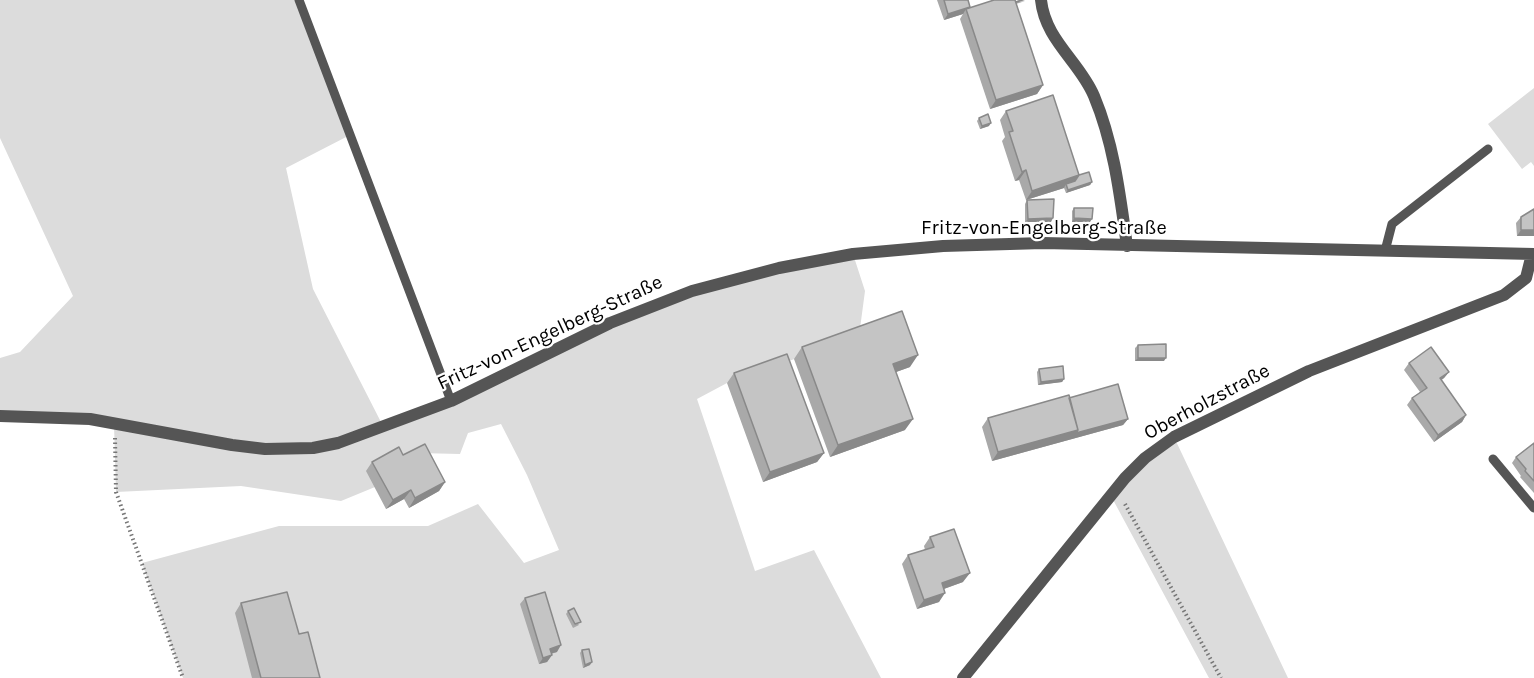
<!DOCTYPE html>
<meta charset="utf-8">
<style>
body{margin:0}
canvas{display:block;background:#fff}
</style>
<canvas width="1534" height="678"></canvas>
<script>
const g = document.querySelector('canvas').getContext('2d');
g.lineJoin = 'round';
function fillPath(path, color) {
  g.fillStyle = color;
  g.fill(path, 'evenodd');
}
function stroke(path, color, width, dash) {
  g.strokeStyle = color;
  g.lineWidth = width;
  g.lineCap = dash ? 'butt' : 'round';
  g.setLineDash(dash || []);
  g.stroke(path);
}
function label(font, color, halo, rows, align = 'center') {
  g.font = font + ' Karla,sans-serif';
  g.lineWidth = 4.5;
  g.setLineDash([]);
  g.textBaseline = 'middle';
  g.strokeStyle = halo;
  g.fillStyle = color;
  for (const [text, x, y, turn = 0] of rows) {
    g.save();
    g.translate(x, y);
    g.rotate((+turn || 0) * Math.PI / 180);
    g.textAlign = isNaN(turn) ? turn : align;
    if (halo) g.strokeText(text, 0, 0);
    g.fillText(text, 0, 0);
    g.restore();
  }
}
const green = new Path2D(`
 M0,0H299L350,135L286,168L313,289L383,426L692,291L853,254L865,291L859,336L727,383L697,399L755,571L814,550L881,678H183L142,563L279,526H428L478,504L524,563L559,550L527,475L501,424L468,433L460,454L418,453L375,487L341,501L241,486L116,492L114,424L0,416V358L20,352L73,296L0,138Z
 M1534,88V166L1531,162L1522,169L1488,124Z
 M1174,437L1288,678H1209L1111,496Z`);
const path = new Path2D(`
 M115,438L116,492L183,678
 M1125,504L1221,678`);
const service = new Path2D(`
 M299,0L451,401
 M1385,251L1392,224L1488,149
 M1493,459L1534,508`);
const minor = new Path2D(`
 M1041,0C1045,40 1080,62 1094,96C1114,144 1120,195 1127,246
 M0,416L90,419L232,445L265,449L313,448L338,443L451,401L610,323L692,291L779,268L853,254L943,246L1043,243L1534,254
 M963,678L1125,478L1145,458L1174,437L1309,371L1504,295L1526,278L1532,254`);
const wall = new Path2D(`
 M937,0H968L970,7L969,8L1025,1L1016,4L1043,85L1037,94L990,109L960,19L963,14L944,20Z
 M1006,111L1079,175L1092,182L1090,185L1066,193L1064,188L1026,200L1019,180L1015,181L1002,141L1005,137L1000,120Z
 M979,118L989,126L980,129L977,121Z
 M1027,200L1051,222H1025V204Z
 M1074,208L1090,222H1072V211Z
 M1534,209V236H1517L1516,223L1521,217Z
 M1138,345L1164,361H1135V348Z
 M802,347L910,367L896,372L905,430L830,457L794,359Z
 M1409,363L1449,372L1444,378L1441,380L1466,415L1462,422L1434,442L1407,405L1412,398L1420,392L1404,370Z
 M1039,369L1064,379L1062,382L1038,385L1037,372Z
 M734,373L824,453L817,462L763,482L727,383Z
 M1069,398L1128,419L1123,425L992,461L982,427L988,418Z
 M1534,443V493L1520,477L1521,476L1512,463L1516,457Z
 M403,455L445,482L439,491L409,508L404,499L386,509L366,471L372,462Z
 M930,537L963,582L944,589L939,602L917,609L902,564L908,555L925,550L924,546Z
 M525,598L557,652L551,654L552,655L547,662L539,664L520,604Z
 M241,603L299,634L320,678H252L235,613Z
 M568,611L579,625L573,628L566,614Z
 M582,650L590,665L583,668L580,653Z`);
const shadedWall = new Path2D(`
 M1019,0H1025L1007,6L1010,3Z
 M970,7L967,11L966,9L963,14L944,20L948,14Z
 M1043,85L1037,94L990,109L996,100Z
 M991,123L989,126L980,129L982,126Z
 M1026,170L1019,180L1015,181L1022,172Z
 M1079,175L1073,185L1066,184L1064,188L1026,200L1032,191Z
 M1092,182L1090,185L1066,193L1068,190Z
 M1053,218L1051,222H1025L1028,219Z
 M1074,218L1092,219L1090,222H1072Z
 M1521,230H1534V236H1517Z
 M918,355L910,367L885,376L893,364Z
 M1138,358H1166L1164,361H1135Z
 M1449,372L1444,378L1435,385L1440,378Z
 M1064,379L1062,382L1038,385L1041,382Z
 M1466,415L1462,422L1434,442L1438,435Z
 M913,419L905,430L830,457L838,445Z
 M1128,419L1123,425L992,461L998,452L1078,430Z
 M824,453L817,462L763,482L770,472Z
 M445,482L439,491L409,508L415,498Z
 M411,490L404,499L386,509L393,500Z
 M970,573L963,582L935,592L942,583Z
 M945,593L939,602L917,609L924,600Z
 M561,645L557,652L545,655L550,649Z
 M552,655L547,662L539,664L543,658Z
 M592,662L590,665L583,668L585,665Z`);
const building = new Path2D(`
 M944,0H968L970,7L948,14Z
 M994,0H1015L1043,85L996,100L966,9Z
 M1053,95L1079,175L1032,191L1026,170L1022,172L1009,132L1013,131L1006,111Z
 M988,114L991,123L982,126L979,118Z
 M1089,172L1092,182L1068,190L1066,184L1075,181L1079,175Z
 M1054,199L1053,218L1028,219L1027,200Z
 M1074,208H1093L1092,219L1074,218Z
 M1534,209V230H1521V217Z
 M902,311L918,355L893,364L913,419L838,445L802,347Z
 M1166,344V358H1138V345Z
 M1431,347L1449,372L1440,378L1466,415L1438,435L1412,398L1427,388L1409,363Z
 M787,354L824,453L770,472L734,373Z
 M1063,366L1064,379L1041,382L1039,369Z
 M1118,384L1128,419L1076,433L1078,430L1069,398Z
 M1069,395L1078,430L998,452L988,418Z
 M1534,443V481L1525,471L1526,469L1516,457Z
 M425,444L445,482L415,498L411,490L393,500L372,462L399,447L403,455Z
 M954,529L970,573L942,583L945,593L924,600L908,555L934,547L930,537Z
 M287,592L299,634L308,632L320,678H261L241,603Z
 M545,592L561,645L550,649L552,655L543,658L525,598Z
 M574,608L581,622L575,624L568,611Z
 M589,649L592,662L585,665L582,650Z`);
const streetNames = [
 ["Fritz-von-Engelberg-Straße",1044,228],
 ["Fritz-von-Engelberg-Straße",550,333,-25],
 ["Oberholzstraße",1207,402,-28]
];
fillPath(green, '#dcdcdc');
stroke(path, '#777', 4, [1.5, 3]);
stroke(service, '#555', 9);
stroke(minor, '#555', 12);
fillPath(wall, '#a9a9a9');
fillPath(shadedWall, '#898989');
fillPath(building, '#c4c4c4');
stroke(building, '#898989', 1.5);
label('20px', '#000', '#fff', streetNames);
</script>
